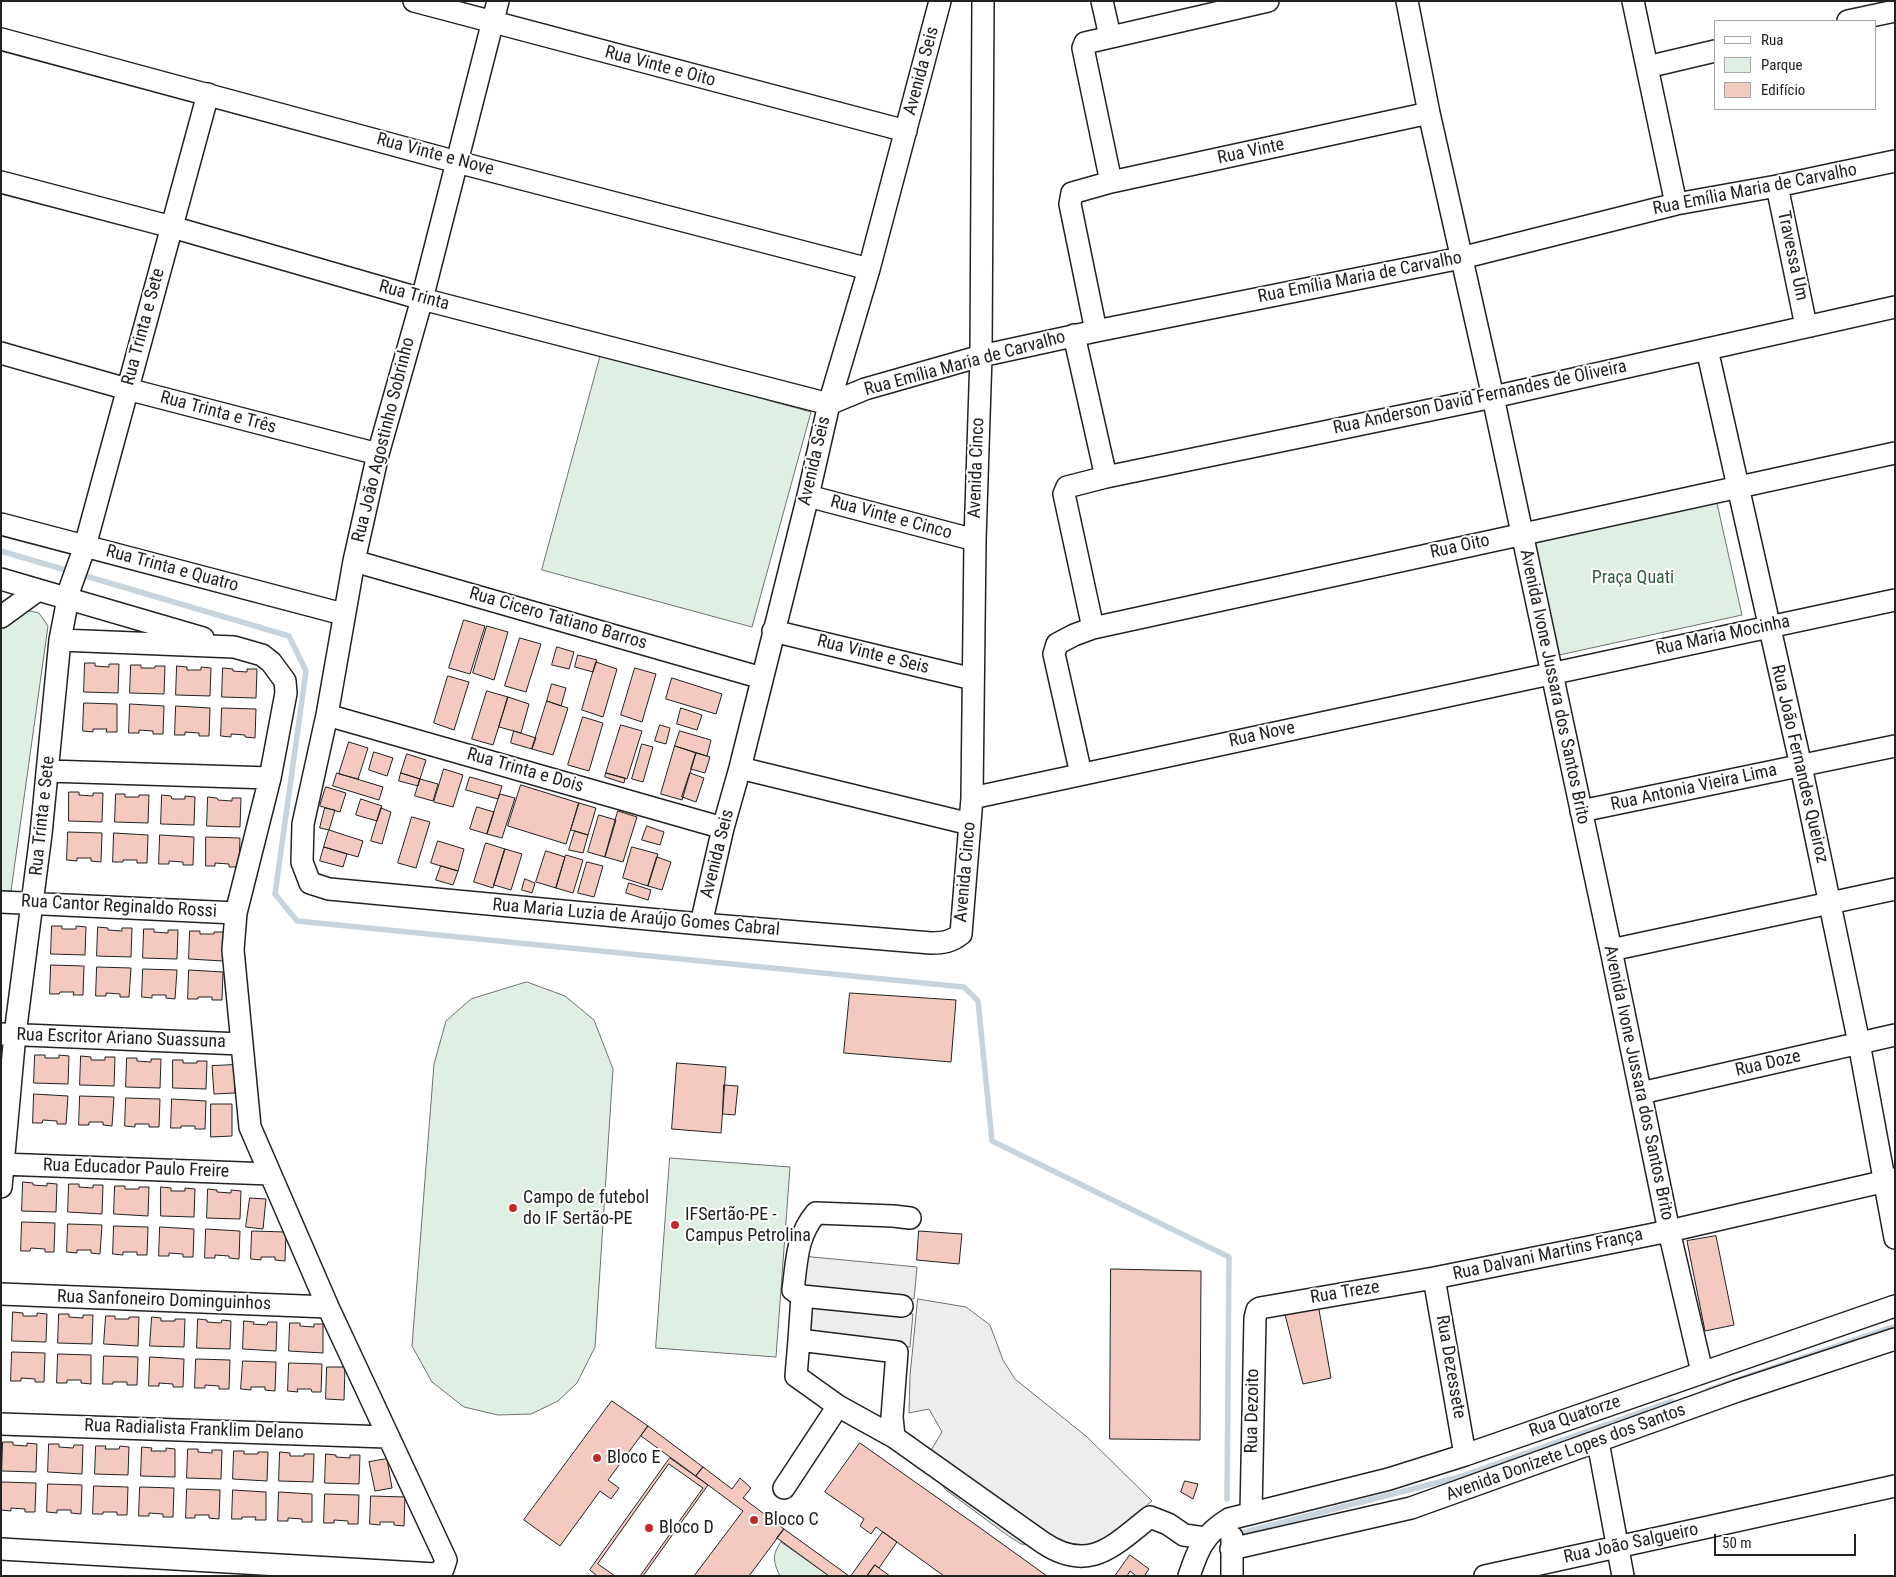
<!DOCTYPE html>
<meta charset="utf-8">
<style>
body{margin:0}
#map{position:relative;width:1896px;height:1577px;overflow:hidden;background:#fff;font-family:"Roboto Condensed",sans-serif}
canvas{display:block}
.frame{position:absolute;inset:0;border:2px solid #222;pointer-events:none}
.legend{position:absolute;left:1714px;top:20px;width:162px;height:90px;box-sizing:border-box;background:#fff;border:1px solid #a7a7a7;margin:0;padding:6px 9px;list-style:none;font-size:15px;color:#222}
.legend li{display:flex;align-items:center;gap:10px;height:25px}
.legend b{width:25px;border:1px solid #a7a7a7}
.scale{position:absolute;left:1714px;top:1534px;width:142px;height:22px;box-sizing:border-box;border:2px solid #222;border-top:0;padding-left:6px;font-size:15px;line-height:18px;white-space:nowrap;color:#222;-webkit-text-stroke:4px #fff;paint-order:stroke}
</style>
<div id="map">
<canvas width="1896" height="1577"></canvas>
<div class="frame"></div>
<ul class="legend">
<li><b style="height:6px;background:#fff"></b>Rua</li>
<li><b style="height:14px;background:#e0efe3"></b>Parque</li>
<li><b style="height:14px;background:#f3c9c0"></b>Edifício</li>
</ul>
<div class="scale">50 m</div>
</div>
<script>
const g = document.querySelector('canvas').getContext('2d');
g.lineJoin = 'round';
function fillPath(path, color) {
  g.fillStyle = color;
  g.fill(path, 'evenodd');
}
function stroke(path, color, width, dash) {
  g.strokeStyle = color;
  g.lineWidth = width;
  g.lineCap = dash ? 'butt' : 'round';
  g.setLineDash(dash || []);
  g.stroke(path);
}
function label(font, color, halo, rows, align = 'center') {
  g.font = font + ' "Roboto Condensed",sans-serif';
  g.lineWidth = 4;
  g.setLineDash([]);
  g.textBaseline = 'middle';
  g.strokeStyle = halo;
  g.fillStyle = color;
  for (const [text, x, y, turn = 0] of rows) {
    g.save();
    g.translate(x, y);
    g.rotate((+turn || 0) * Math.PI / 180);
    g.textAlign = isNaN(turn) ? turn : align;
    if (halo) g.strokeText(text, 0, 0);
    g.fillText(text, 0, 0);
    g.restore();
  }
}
const green = new Path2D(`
 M601,354L811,412L752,627L542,570Z
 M1716,499L1742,615L1550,657L1524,541Z
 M21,609L39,613L48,626L11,891H1V624Z
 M527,982L565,996L594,1020L613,1069L595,1347L577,1383L558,1401L531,1414L498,1415L464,1407L432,1382L412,1346L434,1064L446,1021L471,999Z
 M670,1158L790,1167L776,1357L656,1348Z
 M938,1479L1031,1545L1021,1544L1007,1535L946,1490Z
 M781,1542L829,1576H780C773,1562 772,1554 781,1542Z`);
const parking = new Path2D(`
 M802,1256L917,1267L914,1299L799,1289Z
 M918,1299L966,1307L990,1325L1003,1360L1015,1379L1087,1437L1152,1501L1096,1547L1068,1548L930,1452L942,1432L929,1409L909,1413L910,1376Z
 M807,1304L913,1314L910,1347L804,1337Z`);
const stream = new Path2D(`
 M1,551L289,636L306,671L275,894L297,921L964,987L978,1001L992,1141L1229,1257L1227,1499
 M1708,1390L1895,1326
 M1245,1532L1459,1477L1672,1401`);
const building = new Path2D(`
 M464,620L485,626L470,674L449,668Z
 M487,626L508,632L494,680L473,673Z
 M520,638L541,644L526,692L505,686Z
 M557,647L574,652L569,669L552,665Z
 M578,655L597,660L593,672L575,667Z
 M596,662L617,669L603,717L582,710Z
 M85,663H95V666L109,667V664H119L118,693L84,692Z
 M131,665H141V668H155V666H165L164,694L130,693Z
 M177,666L187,667V670H201V667L211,668L210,696L176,695Z
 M223,668L233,669V671L247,672V669H257L256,698L222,697Z
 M635,668L656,674L642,722L621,715Z
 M448,676L469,682L454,730L434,723Z
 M672,678L722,694L716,714L666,699Z
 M552,684L566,688L561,706L547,701Z
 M487,691L508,697L493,745L472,739Z
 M508,697L529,704L521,733L499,727Z
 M547,701L568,708L553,755L532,749Z
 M84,703L117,704V732H106L107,729H93V732L83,731Z
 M130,704L164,706L163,734H153V731L139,730V733H129Z
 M176,706L210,708L209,736H199V733L185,732V735H175Z
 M222,708L256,709L255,738L245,737V735L231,734V737L221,736Z
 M681,708L702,715L697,730L677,724Z
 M583,717L603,723L589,771L568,765Z
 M621,725L642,731L627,779L606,773Z
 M660,725L670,728L666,744L655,741Z
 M514,731L536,738L532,749L511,743Z
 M680,731L711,740L707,756L675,746Z
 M349,742L368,748L358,779L339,774Z
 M642,744L653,747L643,782L632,779Z
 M675,746L696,753L682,800L661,794Z
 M374,752L393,758L387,776L369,770Z
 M696,753L710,757L705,773L691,769Z
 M407,754L426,760L420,779L401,773Z
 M444,769L463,775L453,807L434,802Z
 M337,773L383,787L379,800L333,786Z
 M401,773L420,779L418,786L399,781Z
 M606,773L625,778L624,783L605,777Z
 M690,773L704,778L696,802L682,797Z
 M470,777L502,786L498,799L466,790Z
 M420,779L438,784L433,801L415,796Z
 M521,785L579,803L566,844L508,826Z
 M326,787L346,793L340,812L320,806Z
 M69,792H79V795L93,796V793H103L102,822L69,821Z
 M116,794H125V797H139V795H149L148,823L115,822Z
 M500,794L515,798L502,838L487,834Z
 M162,795L171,796L172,799H185V796L195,797L194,825L161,824Z
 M208,797L217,798L218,800L232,801V798H241L240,827L207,826Z
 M361,799L382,806L377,821L356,815Z
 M579,803L596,808L588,835L571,830Z
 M477,807L494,812L487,834L470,829Z
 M325,808L335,810L329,830L320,828Z
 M381,808L391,812L382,844L371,841Z
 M618,811L637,817L623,862L605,857Z
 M599,815L616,820L605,857L588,852Z
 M412,817L430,822L416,868L398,863Z
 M647,826L664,832L660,845L642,840Z
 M329,830L363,841L358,857L324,847Z
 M575,831L588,835L583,853L569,850Z
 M68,832L102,833L101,862L91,861V858H77V861L67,860Z
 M114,833L148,835L147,863H137V860H123V862H113Z
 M160,835L194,837L193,865H183V862L169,861V864H159Z
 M206,837L240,838L239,867H229V864L215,863V866H206Z
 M438,841L464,849L458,871L431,863Z
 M486,843L505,849L493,888L474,882Z
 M324,847L347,854L343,867L320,861Z
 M632,847L658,854L648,886L623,878Z
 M505,849L522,854L511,890L494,885Z
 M546,851L565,857L556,888L536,882Z
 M566,855L583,860L573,893L556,888Z
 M657,857L671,862L662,890L648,886Z
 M587,862L603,866L594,897L578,893Z
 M441,866L458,871L453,885L436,880Z
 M525,879L535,883L532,893L522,890Z
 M629,883L651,890L648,900L626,893Z
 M52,926H62V929H76V926L86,927L85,955L51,954Z
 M98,927L108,928V930L122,931V928H132L131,957L97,956Z
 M144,929H154V932L168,933V930H178L177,959L143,958Z
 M190,931H200V934H214V932H224L223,961L189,959Z
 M51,965L84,966L83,995H73L74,992H60L59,994H50Z
 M97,967L131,968L129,997H120V994L106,993V996H96Z
 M143,969L177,970L175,999L166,998V995H152V998L142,997Z
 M189,970L223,972L222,1000H212V997H198V999H188Z
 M850,993L956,1000L951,1062L844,1053Z
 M35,1055H45V1058H59V1055L69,1056L68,1084L34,1083Z
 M81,1056L91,1057V1060H105V1057H115L114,1086L80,1085Z
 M127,1058H137V1061L151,1062V1059H161L160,1088L126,1087Z
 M173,1060H183V1063H197V1061H207L206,1089L173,1088Z
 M677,1063L726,1067L721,1133L672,1129Z
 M234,1065L235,1093L214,1094L212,1066Z
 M724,1085L738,1086L735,1115L723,1114Z
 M34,1094L68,1096L66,1124H57V1121L43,1120L42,1123H33Z
 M80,1096L114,1097L112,1126L103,1125V1122H89V1125H79Z
 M126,1098L160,1099L159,1127H149V1124H135V1127L125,1126Z
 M172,1099L206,1101L205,1129H195V1126H181V1128H171Z
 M211,1104H232V1136L211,1137Z
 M23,1182L33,1183V1185L47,1186V1183L57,1184L56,1212L22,1211Z
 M69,1184H79V1187L93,1188V1185H103L102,1214L68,1212Z
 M115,1186H125V1189H139V1187H149L148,1216L114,1214Z
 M161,1187L171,1188V1191H185V1188L195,1189L194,1217L161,1216Z
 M208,1189L217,1190V1192L231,1193V1190L241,1191L240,1219L207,1218Z
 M250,1198L266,1199L263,1229L246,1227Z
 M22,1222L55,1223L54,1252H45V1249L31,1248L30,1251H21Z
 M68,1224L102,1225L100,1254L91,1253V1250H77V1253L67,1252Z
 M114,1226L148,1227L147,1255H137V1252H123V1255L113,1254Z
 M160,1227L194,1229L193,1257H183V1254L169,1253V1256H159Z
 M206,1229L240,1231L239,1259L229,1258V1256L215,1255V1258H205Z
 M252,1231L286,1232L285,1261L275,1260V1257H261V1260L251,1259Z
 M919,1231L962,1234L959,1264L917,1260Z
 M1716,1236L1734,1325L1705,1331L1687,1241Z
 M1111,1269L1201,1271L1200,1440L1110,1439Z
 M1318,1304L1331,1378L1303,1384L1284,1311Z
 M13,1312L23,1313V1316H37V1313L47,1314L46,1342L12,1341Z
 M59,1314H69V1317L83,1318V1315H93L92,1344L58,1343Z
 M106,1316H115V1319H129V1317H139L138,1346L104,1344Z
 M152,1317L161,1318V1321H175V1319H185L184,1347L150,1346Z
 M198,1319L207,1320V1322L221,1323L222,1320L231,1321L230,1349L197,1348Z
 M244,1321L254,1322L253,1324L267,1325L268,1322H277L276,1351L243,1349Z
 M290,1323H300V1326L314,1327V1324H323V1353L289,1351Z
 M12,1352L45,1353L44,1382H35V1379L21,1378V1381H11Z
 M58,1354L91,1355V1384L81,1383V1380H67V1383H57Z
 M104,1356L138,1357L137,1385H127V1382H113V1384H103Z
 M150,1357L184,1359L183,1387H173V1384L159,1383V1386H149Z
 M196,1359L230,1360L229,1389H219V1386L205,1385V1388H195Z
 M243,1361L276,1362L275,1391L265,1390V1387H251V1390L241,1389Z
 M289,1363L322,1364L321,1392H312L311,1389H297L298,1392L288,1391Z
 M327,1367H345L344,1400L326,1399Z
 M612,1401L648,1426L608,1480L619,1488L611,1499L600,1491L560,1546L524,1520Z
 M648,1426L703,1467L696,1476L641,1436Z
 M3,1442H13V1445L27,1446V1443L37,1444L36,1472L2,1471Z
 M860,1443L976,1525L1047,1576H944L876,1527L871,1534L860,1526L864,1519L825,1492Z
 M49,1444H59V1447L73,1448L74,1445H83L82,1474L48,1472Z
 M96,1446H106L105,1449H119L120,1446L129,1447L128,1475L95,1474Z
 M142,1447L152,1448L151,1451H166V1448L175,1449V1477L141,1476Z
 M188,1449H198V1452L212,1453V1450H222L221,1479L187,1478Z
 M234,1451H244V1454H258V1452H268L267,1481L233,1479Z
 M280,1452L290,1453V1456H304V1454H314L313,1482L279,1481Z
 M326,1454L336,1455V1457L350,1458V1455H360L359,1484L325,1483Z
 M670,1458L708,1485L643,1576H597L590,1570Z
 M387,1459L392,1488L375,1491L369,1462Z
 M669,1464L703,1488L640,1576H615L598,1564Z
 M703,1467L732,1489L740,1478L751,1488L743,1498L784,1529L749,1576H694L743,1511L696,1476Z
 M1185,1481L1198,1484L1193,1499L1181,1492Z
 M2,1482L36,1483L35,1512H25V1509L11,1508V1511L1,1510Z
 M48,1484L82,1485L81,1514L71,1513V1510H57V1513L47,1512Z
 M94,1486L128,1487L127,1515H117V1512H103V1514H93Z
 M140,1487L174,1488L173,1517H163V1514L149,1513V1516H139Z
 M187,1489L220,1490L219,1519L209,1518V1515H195V1518H186Z
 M233,1490L266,1492V1520H255L256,1517H242V1519H232Z
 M279,1492L312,1494V1522H302V1519L288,1518V1521H278Z
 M325,1494L359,1495L358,1524H348V1521L334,1520V1523H324Z
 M371,1496L405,1497L404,1526L394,1525V1522H380V1525L370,1524Z
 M784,1529L849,1576H829L777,1538Z
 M883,1532L897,1542L879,1568L875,1565L867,1576H851Z
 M1130,1555L1149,1569L1144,1576H1136L1130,1571L1127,1576H1115Z
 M875,1565L879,1568L890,1576H867Z`);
const minor = new Path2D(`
 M414,1L906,131
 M498,1L422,299L378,454L354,561L327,715L303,824L302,862L310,883L329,889L701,924L931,943C943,943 951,942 961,934L972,798L975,540L981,356L983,1
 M1102,1L1110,36
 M1407,1L1429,113L1493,397L1611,950L1669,1231L1702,1372
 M1633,1L1676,204
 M1848,21L1895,11
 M1,39L457,162L869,269
 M1647,67L1715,51
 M1,182L172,227L422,299L829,404L865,389L981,356L1096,331L1461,258L1676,204L1777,186L1895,161
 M1111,182L1083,48L1085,43L1268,1
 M1777,186L1806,326
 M1096,331L1070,204L1072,193L1111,182L1429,113
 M1074,335L1106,477
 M1707,349L1801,766L1859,1043L1895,1238
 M1,353L127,389L378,454
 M808,496L975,540
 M1,524L343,614
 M354,561L762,678
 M1,579L203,638
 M1,617L38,590
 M1093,628L1064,494L1067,487L1106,477L1493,397L1895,307
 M773,631L973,679
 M327,715L723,828
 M740,768L970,824
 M48,771L270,778
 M1081,774L1054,654L1057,644L1074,635L1093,628L1895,453
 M972,798L1895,600
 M1581,811L1895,746
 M1,902L236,913
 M701,924L723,828L740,768L808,496L829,404L869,269L940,1
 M1611,950L1895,889
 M1,1034L241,1044
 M1641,1093L1895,1035
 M1,1164L270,1174
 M1,1187L15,1034L41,834L60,640L70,588L85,546L208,94
 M1434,1278L1465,1455
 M1,1294L328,1307
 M802,1296L793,1290C797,1261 796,1237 816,1213L893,1216L910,1218
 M799,1340L802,1296L902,1306
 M1,1424L387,1437
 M894,1437L892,1417L897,1352L799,1340L796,1376L838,1406L894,1437L1042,1542C1089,1574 1113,1546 1150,1517L1168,1524L1184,1535L1205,1538
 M1598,1442L1623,1576
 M784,1488L838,1406
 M1251,1513L1255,1318L1257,1310L1260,1308L1434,1278L1669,1231L1895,1179
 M1232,1537V1576
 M1,1549L436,1574L443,1569L446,1560L328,1307L250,1127L233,950L236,913L270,778L286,693L285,681L271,662L262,655L234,647L60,640
 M1231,1549L1411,1508L1737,1391L1895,1339
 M1189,1576C1198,1549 1204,1534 1229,1519L1389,1479L1465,1455L1895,1306
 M1485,1576L1895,1486`);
const markers = [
 [513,1208,5,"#c62828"],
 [675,1225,5,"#c62828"],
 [597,1458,5,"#c62828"],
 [754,1520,5,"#c62828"],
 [649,1528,5,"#c62828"]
];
const streetNames = [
 ["Rua Vinte e Oito",660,67,15],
 ["Avenida Seis",922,71,-75],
 ["Rua Vinte",1251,152,-12],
 ["Rua Vinte e Nove",435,155,15],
 ["Rua Emília Maria de Carvalho",1755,190,-11],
 ["Travessa Um",1792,256,78],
 ["Rua Emília Maria de Carvalho",1360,278,-11],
 ["Rua Trinta",414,296,15],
 ["Rua Trinta e Sete",144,327,-75],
 ["Rua Emília Maria de Carvalho",965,364,-15],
 ["Rua Anderson David Fernandes de Oliveira",1480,398,-12],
 ["Rua Trinta e Três",218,413,15],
 ["Rua João Agostinho Sobrinho",384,440,-76],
 ["Avenida Seis",815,461,-77],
 ["Avenida Cinco",977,468,-88],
 ["Rua Vinte e Cinco",891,518,15],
 ["Rua Oito",1460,547,-12],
 ["Rua Trinta e Quatro",172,569,15],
 ["Rua Cicero Tatiano Barros",558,619,16],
 ["Rua Maria Mocinha",1723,636,-12],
 ["Rua Vinte e Seis",873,655,14],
 ["Avenida Ivone Jussara dos Santos Brito",1554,687,78],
 ["Rua Nove",1262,735,-12],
 ["Rua João Fernandes Queiroz",1799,764,77],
 ["Rua Trinta e Dois",525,771,16],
 ["Rua Antonia Vieira Lima",1694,788,-12],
 ["Rua Trinta e Sete",43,816,-84],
 ["Avenida Seis",718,854,-76],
 ["Avenida Cinco",966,872,-85],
 ["Rua Cantor Reginaldo Rossi",119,907,3],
 ["Rua Maria Luzia de Araújo Gomes Cabral",636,918,5],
 ["Rua Escritor Ariano Suassuna",121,1039,2],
 ["Rua Doze",1768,1064,-13],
 ["Avenida Ivone Jussara dos Santos Brito",1638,1083,78],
 ["Rua Educador Paulo Freire",136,1169,2],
 ["Rua Dalvani Martins França",1548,1255,-12],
 ["Rua Treze",1345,1293,-9],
 ["Rua Sanfoneiro Dominguinhos",164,1301,2],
 ["Rua Dezessete",1450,1367,80],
 ["Rua Dezoito",1253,1411,-89],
 ["Rua Quatorze",1575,1417,-19],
 ["Rua Radialista Franklim Delano",194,1430,2],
 ["Avenida Donizete Lopes dos Santos",1566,1453,-20],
 ["Rua João Salgueiro",1631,1544,-12]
];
const parkNames = [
 ["Praça Quati",1633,578]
];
const poiNames = [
 ["Campo de futebol",523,1198],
 ["do IF Sertão-PE",523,1219],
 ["IFSertão-PE -",685,1215],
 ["Campus Petrolina",685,1236],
 ["Bloco E",607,1458],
 ["Bloco C",764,1520],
 ["Bloco D",659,1528]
];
fillPath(green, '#e0efe3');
stroke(green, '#6f6f6f', 1);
fillPath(parking, '#ededed');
stroke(parking, '#6f6f6f', 1);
stroke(stream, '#c7d3dd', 5.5);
fillPath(building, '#f3c9c0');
stroke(building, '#222', 1);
stroke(minor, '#222', 24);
stroke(minor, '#fff', 21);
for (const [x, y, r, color] of markers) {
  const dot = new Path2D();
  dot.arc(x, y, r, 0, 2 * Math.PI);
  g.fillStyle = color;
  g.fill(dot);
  stroke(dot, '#fff', 2);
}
label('18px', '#222', '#fff', streetNames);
label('18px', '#2f5e38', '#fff', parkNames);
label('18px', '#222', '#fff', poiNames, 'left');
</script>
